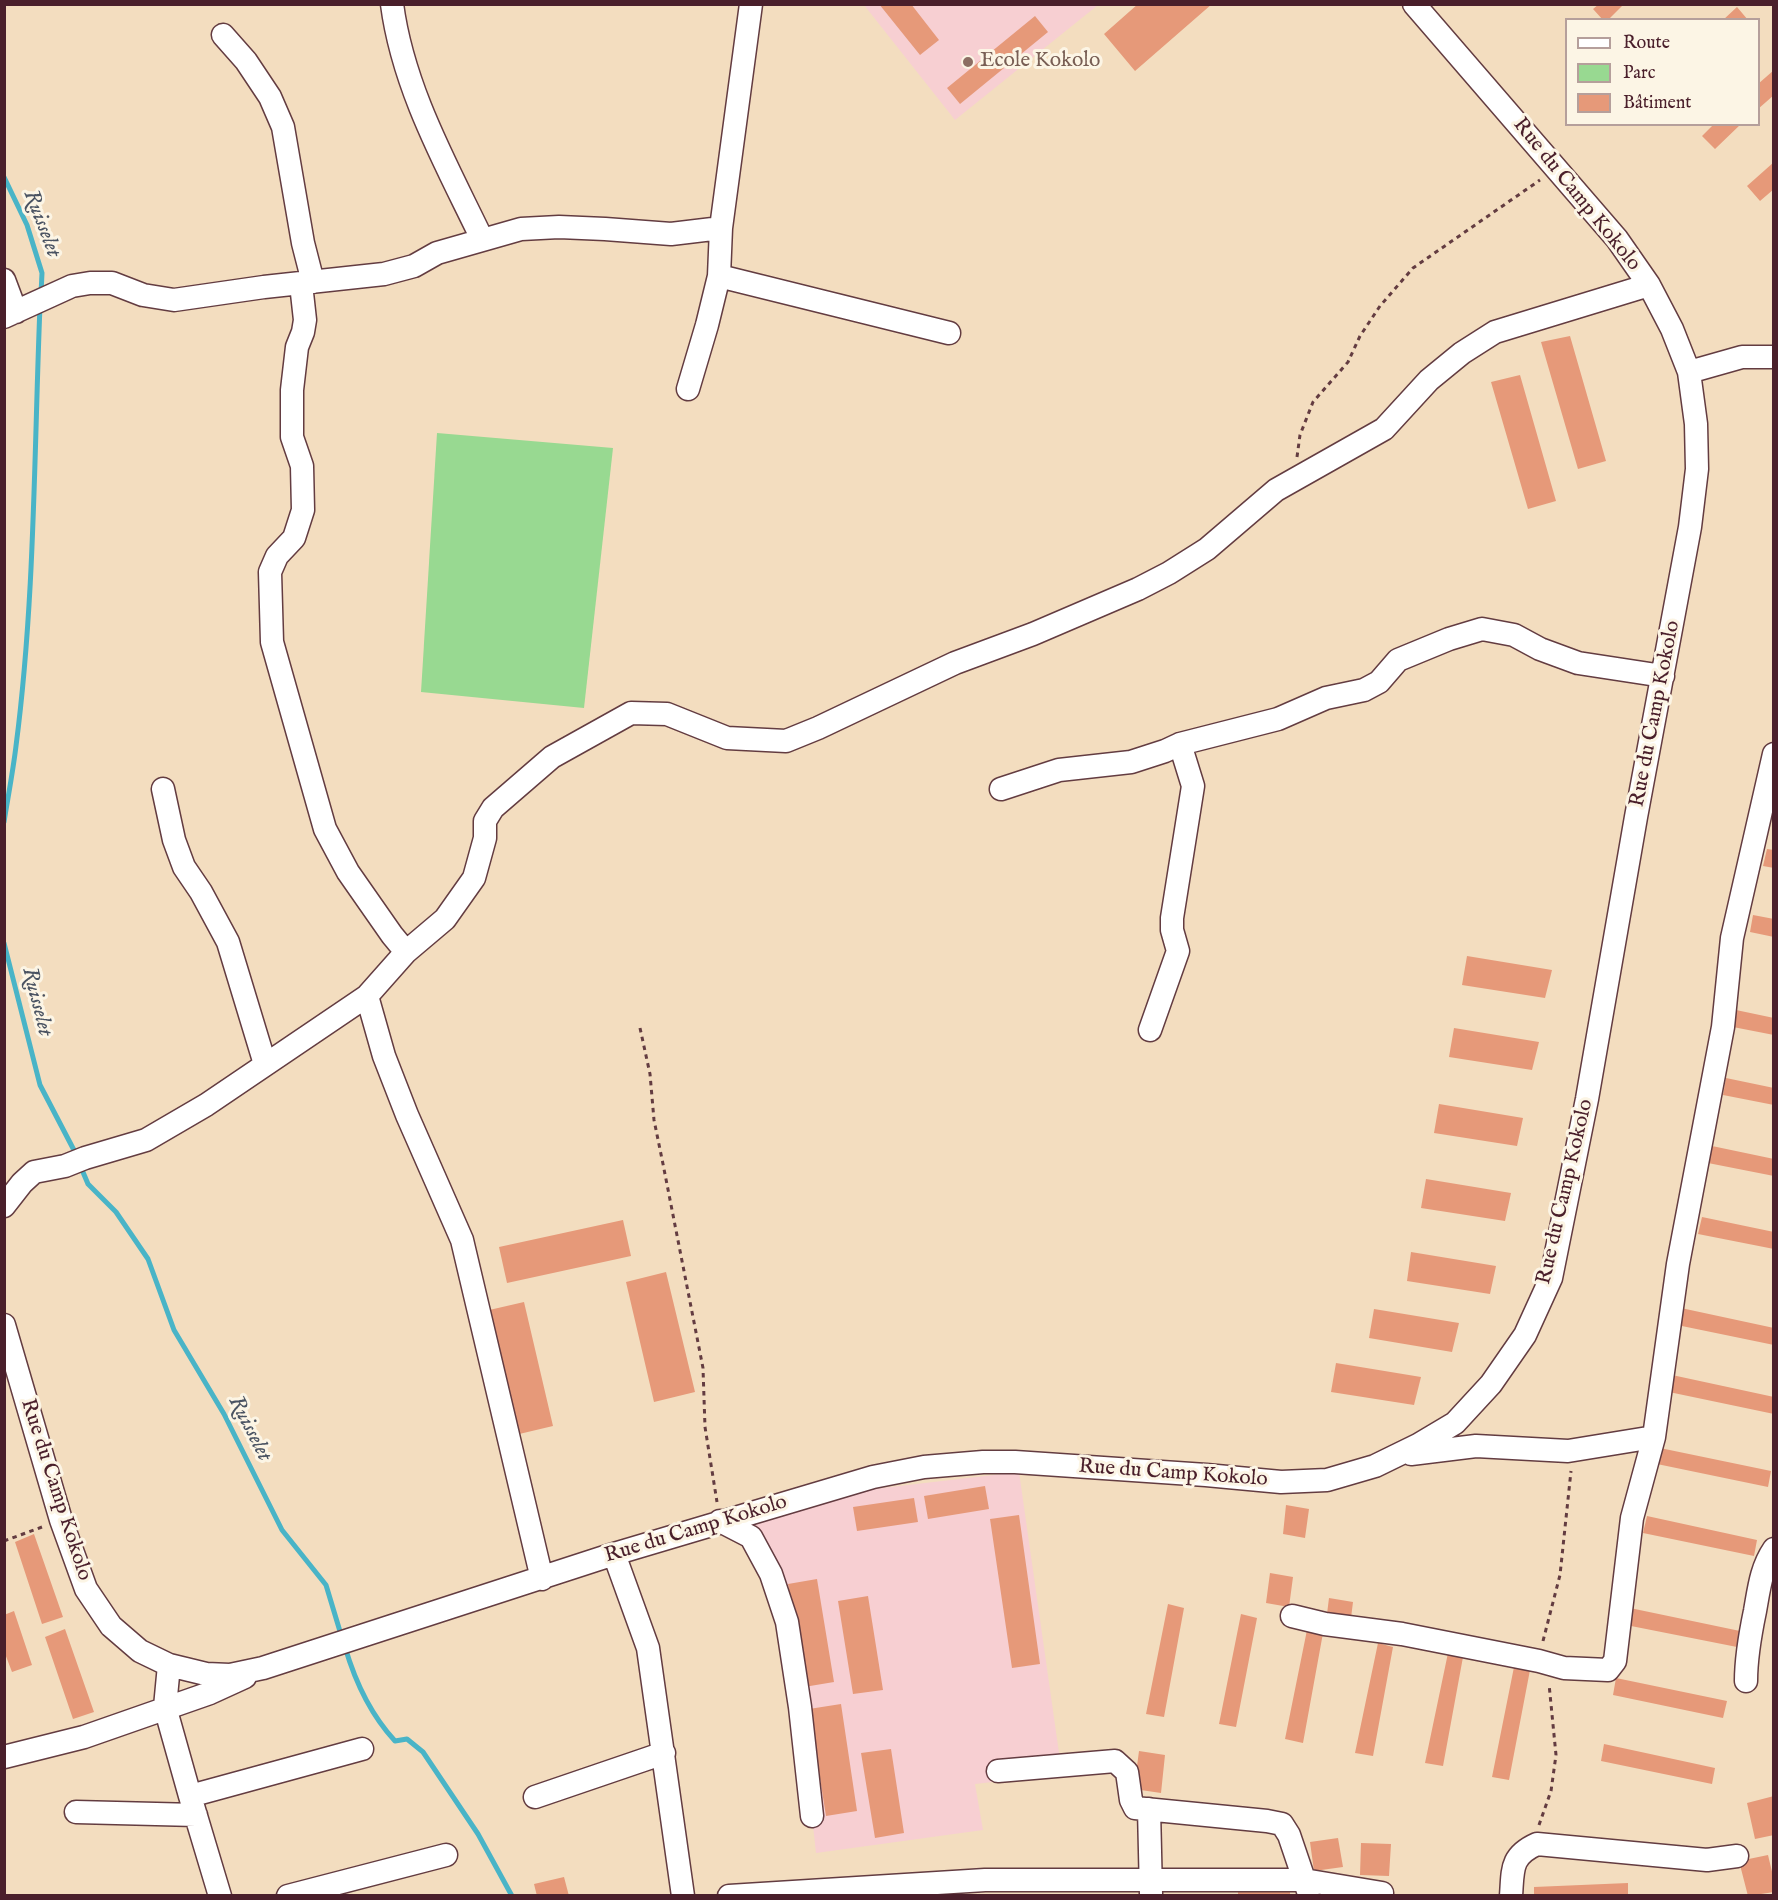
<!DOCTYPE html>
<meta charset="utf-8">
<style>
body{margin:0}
#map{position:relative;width:1778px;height:1900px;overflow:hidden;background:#f3ddbf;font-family:"IM FELL English",serif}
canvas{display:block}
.frame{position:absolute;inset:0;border:6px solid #4a1f2b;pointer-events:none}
.legend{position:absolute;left:1565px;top:18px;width:195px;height:108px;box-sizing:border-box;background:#fcf5e5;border:2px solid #b59f9b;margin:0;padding:8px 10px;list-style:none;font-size:18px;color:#4a1f2b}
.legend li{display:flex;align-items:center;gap:12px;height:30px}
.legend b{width:30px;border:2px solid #b59f9b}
</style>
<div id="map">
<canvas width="1778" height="1900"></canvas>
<div class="frame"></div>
<ul class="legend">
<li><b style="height:8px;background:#fff"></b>Route</li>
<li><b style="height:16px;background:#98d991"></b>Parc</li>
<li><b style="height:16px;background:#e69979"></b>Bâtiment</li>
</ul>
</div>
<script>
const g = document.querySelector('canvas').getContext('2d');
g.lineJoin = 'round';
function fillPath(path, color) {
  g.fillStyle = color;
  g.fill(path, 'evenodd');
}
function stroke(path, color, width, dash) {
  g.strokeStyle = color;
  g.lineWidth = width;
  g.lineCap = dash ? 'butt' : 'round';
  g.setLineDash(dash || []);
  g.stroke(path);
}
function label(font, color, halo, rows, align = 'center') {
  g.font = font + ' "IM FELL English",serif';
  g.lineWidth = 6;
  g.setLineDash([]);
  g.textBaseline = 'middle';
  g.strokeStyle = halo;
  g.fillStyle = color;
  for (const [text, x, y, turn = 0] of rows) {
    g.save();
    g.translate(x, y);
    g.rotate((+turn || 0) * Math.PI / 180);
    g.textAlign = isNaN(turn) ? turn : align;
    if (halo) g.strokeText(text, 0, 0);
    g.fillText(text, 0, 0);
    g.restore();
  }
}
const built = new Path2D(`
 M864,5H1098L955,120Z
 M1019,1472L1062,1774L975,1784L983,1830L816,1853L800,1707L746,1518L848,1492Z`);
const green = new Path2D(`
 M437,433L613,448L584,708L421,692Z`);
const stream = new Path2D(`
 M4,177L27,225L42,273L41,294
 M4,822C8,797 13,771 16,746C35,600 34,452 40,306
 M4,943L40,1085L77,1156
 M80,1165L88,1184L116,1212L148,1259L174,1330L224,1414L282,1530L326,1585L342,1638
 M345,1647C355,1681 370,1714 395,1741L407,1739L423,1752L478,1834L512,1896`);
const building = new Path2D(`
 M879,4H911L939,40L920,55Z
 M1138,4H1212L1135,71L1104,34Z
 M1599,4H1624L1608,20H1603L1593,9Z
 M1737,7L1748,20H1723Z
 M1035,16L1048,32L960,104L947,88Z
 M1774,70V95L1758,109V84Z
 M1714,124H1741L1715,149L1702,136Z
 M1774,162V189L1760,201L1747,186Z
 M1570,336L1606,461L1578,469L1541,342Z
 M1520,375L1556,501L1528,509L1491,382Z
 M1767,849L1774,850V868L1763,866Z
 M1753,915L1774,919V937L1750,932Z
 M1467,956L1552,970L1545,998L1462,985Z
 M1736,1010L1774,1018V1035L1733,1027Z
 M1454,1028L1539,1042L1532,1070L1449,1057Z
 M1726,1078L1774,1088V1105L1723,1095Z
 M1439,1104L1523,1118L1517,1146L1434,1133Z
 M1712,1146L1774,1159V1176L1708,1163Z
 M1426,1179L1511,1193L1505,1221L1421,1208Z
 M1702,1217L1774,1232V1249L1698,1234Z
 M623,1220L631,1256L507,1283L499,1247Z
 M1411,1252L1496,1266L1490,1294L1407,1281Z
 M666,1272L695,1392L654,1402L626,1282Z
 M524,1302L553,1426L515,1435L485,1311Z
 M1681,1308L1774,1328V1345L1677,1325Z
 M1374,1309L1459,1323L1452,1352L1369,1338Z
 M1336,1363L1421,1377L1414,1405L1331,1392Z
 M1672,1375L1774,1397V1414L1669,1392Z
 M1660,1448L1771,1471L1768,1487L1657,1464Z
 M985,1486L989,1509L928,1519L924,1496Z
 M914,1498L918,1522L857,1531L853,1507Z
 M1286,1505L1309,1509L1305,1538L1283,1534Z
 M1019,1515L1040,1664L1012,1668L990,1519Z
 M1647,1516L1757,1540L1754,1556L1643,1533Z
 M34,1534L63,1617L42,1624L15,1542Z
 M1270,1573L1293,1577L1289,1607L1266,1603Z
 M817,1579L834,1682L804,1687L788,1584Z
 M868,1596L883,1690L853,1694L838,1601Z
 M1329,1598L1353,1602L1351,1618L1327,1614Z
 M1168,1604L1184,1608L1164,1717L1146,1714Z
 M1630,1608L1740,1631L1737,1647L1626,1625Z
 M14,1611L32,1665L12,1672L4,1651V1615Z
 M1241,1614L1257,1618L1236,1727L1219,1724Z
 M65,1629L94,1712L73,1719L45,1637Z
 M1307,1630L1323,1633L1303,1743L1285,1739Z
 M1378,1643L1393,1647L1373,1756L1355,1753Z
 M1448,1653L1463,1657L1443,1766L1425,1763Z
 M1514,1667L1530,1670L1509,1780L1492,1777Z
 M1616,1678L1727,1701L1723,1718L1613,1695Z
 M841,1704L857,1811L826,1816L809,1709Z
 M1604,1744L1715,1768L1712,1784L1601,1761Z
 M891,1749L904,1833L875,1838L861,1753Z
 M1139,1751L1165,1755L1161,1793L1134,1789Z
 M1774,1796V1835L1755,1839L1747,1803Z
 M1338,1838L1343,1867L1314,1871L1310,1842Z
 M1361,1843L1391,1844L1389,1876L1360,1875Z
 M1768,1855L1774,1880V1892L1748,1896L1739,1861Z
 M564,1877L569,1896H537L534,1884Z
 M1628,1883V1896H1534V1887Z
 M1238,1888L1290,1889V1896H1238Z`);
const path = new Path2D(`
 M1297,457L1300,435L1313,402L1348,362L1360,336L1380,306L1413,268L1540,180
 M640,1028L650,1074L654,1120L663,1164L703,1368L705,1427L717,1502
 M4,1541L42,1527
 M1543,1641L1560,1575L1571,1471
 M1539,1825L1551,1791L1556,1755L1549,1684`);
const minor = new Path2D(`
 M392,4C403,88 446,164 482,239
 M223,35L246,61L270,97L283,127L303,243L313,282
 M719,276L949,333
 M4,280L16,312
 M301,284L305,320L303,332L297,347L292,390V437L302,466L303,510L294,538L277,556L270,572L272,642L325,829L348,872L392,935L406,952
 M4,317L72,286L90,283H112L143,295L174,300L264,287L384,274L414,266L437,253L521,229L559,227L605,229L671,234L721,228
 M1689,372L1742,357H1774
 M688,389L707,325L719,276L721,228L751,4
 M163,789L174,840L184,867L201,892L228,942L265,1064
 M1001,789L1059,770L1131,762L1165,751L1180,744L1278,719L1326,698L1364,690L1379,682L1398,660L1449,639L1482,629L1514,635L1540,649L1578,663L1663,676
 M367,996L384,1056L407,1115L462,1240L542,1579
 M1150,1030L1178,951L1172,930V918L1193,786L1180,744
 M4,1206L22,1183L34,1172L65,1166L85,1158L146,1140L206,1105L367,996L406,952L445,919L474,878L485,838V821L493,808L552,757L631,713L667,714L727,738L786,741L818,728L955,663L1033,634L1138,589L1169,573L1207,549L1276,490L1384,429L1429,380L1462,353L1495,332L1649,285
 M4,1325L61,1520L86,1589L111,1626L140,1651L169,1665L206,1674L230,1675L263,1668L614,1554L873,1477L924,1467L983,1462H1015L1206,1475L1281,1482L1327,1480L1375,1466L1418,1445L1455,1423L1491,1384L1525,1335L1551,1278L1587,1099L1636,817L1690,527L1697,469L1696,424L1689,372L1672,329L1649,285L1617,239L1414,4
 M1411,1454L1476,1446L1568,1451L1654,1437
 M720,1521L751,1537L771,1574L787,1622L800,1707L812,1816
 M614,1554L648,1648L683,1896
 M1292,1616L1325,1624L1402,1634L1539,1661L1564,1668L1608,1670L1615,1661L1632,1518L1654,1437L1678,1264L1723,1027L1732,938L1774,754
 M169,1665L165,1707L190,1796L220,1896
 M1746,1681C1746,1657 1750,1635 1755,1611C1759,1589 1761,1568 1774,1549
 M4,1757L84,1737L210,1693L245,1677
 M998,1771L1115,1761L1127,1772L1131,1800L1135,1808L1267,1821L1282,1824L1289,1835L1308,1891
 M190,1796L362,1749
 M535,1797L664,1753
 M1149,1809L1151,1894
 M76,1812L196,1815
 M288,1896L446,1855
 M729,1896L985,1880H1304L1382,1893
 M1511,1896C1513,1870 1510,1856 1537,1844L1707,1860L1737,1856`);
const markers = [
 [968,62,6,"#8d6e63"]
];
const educationNames = [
 ["Ecole Kokolo",980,62]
];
const streetNames = [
 ["Rue du Camp Kokolo",1576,195,51],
 ["Rue du Camp Kokolo",1656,714,-79],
 ["Rue du Camp Kokolo",1566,1192,-77],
 ["Rue du Camp Kokolo",1173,1474,4],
 ["Rue du Camp Kokolo",55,1490,72],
 ["Rue du Camp Kokolo",696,1530,-17]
];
const waterNames = [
 ["Ruisselet",41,224,69],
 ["Ruisselet",36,1002,76],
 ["Ruisselet",249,1429,63]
];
fillPath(built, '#f7cfd2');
fillPath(green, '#98d991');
stroke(stream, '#49b4c7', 5);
fillPath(building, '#e69979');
stroke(minor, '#633c41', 25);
stroke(path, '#633c41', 3, [4.5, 4.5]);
stroke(minor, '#fff', 22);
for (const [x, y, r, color] of markers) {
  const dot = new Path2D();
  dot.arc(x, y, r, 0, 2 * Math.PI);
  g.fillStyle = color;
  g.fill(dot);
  stroke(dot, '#fcf5e5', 2);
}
label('21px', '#785e54', '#fcf5e5', educationNames, 'left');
label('21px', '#4a1f2b', '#fcf5e5', streetNames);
label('italic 22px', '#4a5362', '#fcf5e5', waterNames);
</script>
